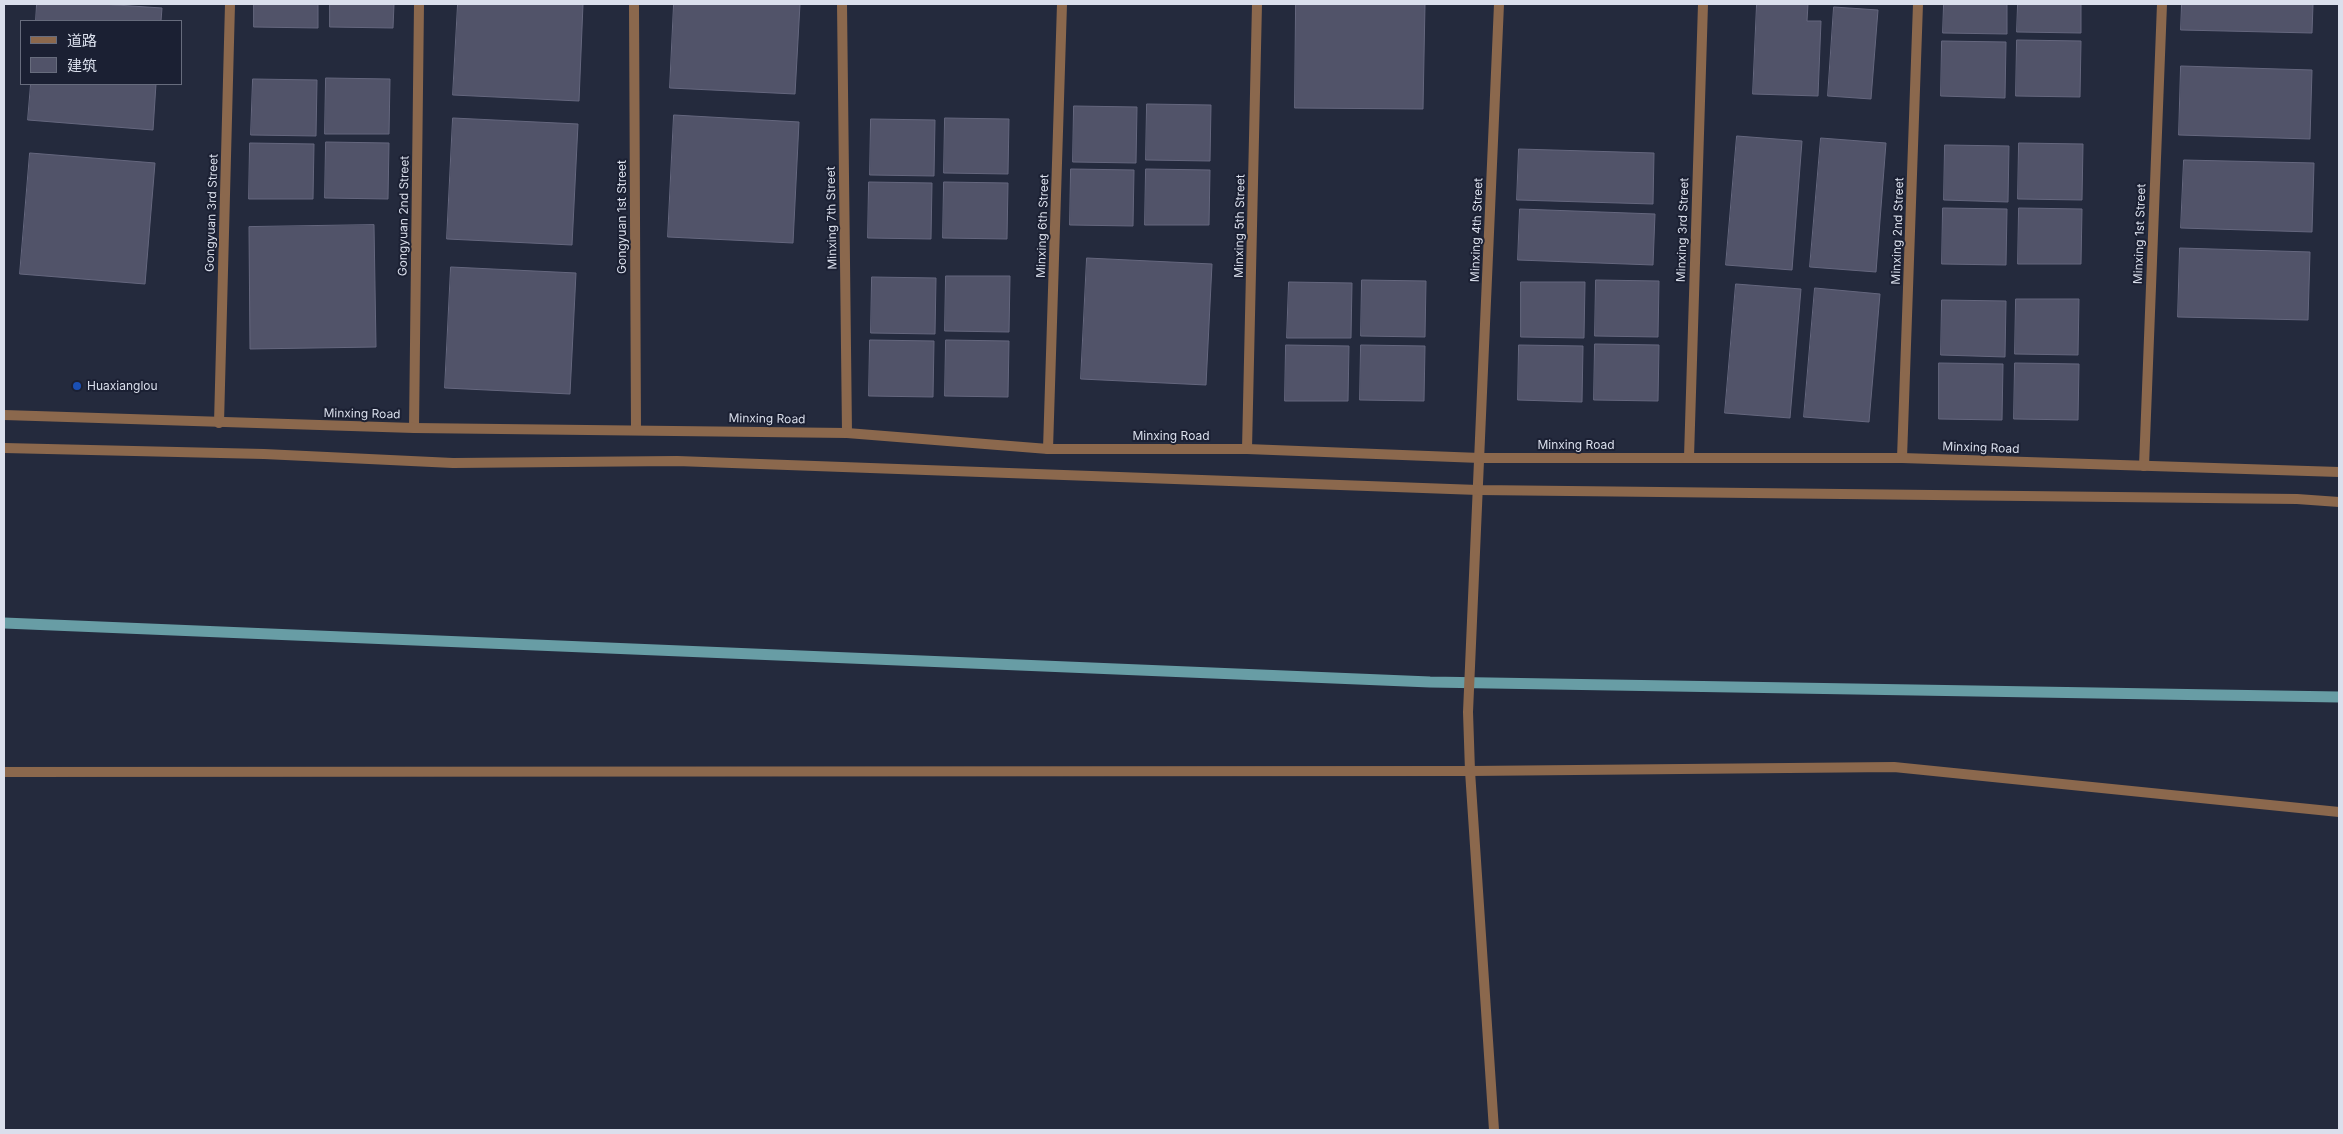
<!DOCTYPE html>
<meta charset="utf-8">
<style>
body{margin:0}
#map{position:relative;width:2343px;height:1134px;overflow:hidden;background:#242a3d;font-family:Inter,"Noto Sans SC",sans-serif}
canvas{display:block}
.frame{position:absolute;inset:0;border:5px solid #dadfec;pointer-events:none}
.legend{position:absolute;left:20px;top:20px;width:162px;height:65px;box-sizing:border-box;background:#1b2033;border:1px solid #676c7d;margin:0;padding:6px 9px;list-style:none;font-size:15px;color:#dadfec}
.legend li{display:flex;align-items:center;gap:10px;height:25px}
.legend b{width:25px;border:1px solid #676c7d}
</style>
<div id="map">
<canvas width="2343" height="1134"></canvas>
<div class="frame"></div>
<ul class="legend">
<li><b style="height:6px;background:#8b684d"></b>道路</li>
<li><b style="height:14px;background:#515369"></b>建筑</li>
</ul>
</div>
<script>
const g = document.querySelector('canvas').getContext('2d');
g.lineJoin = 'round';
function stroke(path, color, width, dash) {
  g.strokeStyle = color;
  g.lineWidth = width;
  g.lineCap = dash ? 'butt' : 'round';
  g.setLineDash(dash || []);
  g.stroke(path);
}
function fillPath(path, color) {
  g.fillStyle = color;
  g.fill(path, 'evenodd');
}
function label(font, color, halo, rows, align = 'center') {
  g.font = font + ' Inter,sans-serif';
  g.lineWidth = 4;
  g.setLineDash([]);
  g.textBaseline = 'middle';
  g.strokeStyle = halo;
  g.fillStyle = color;
  for (const [text, x, y, turn = 0] of rows) {
    g.save();
    g.translate(x, y);
    g.rotate((+turn || 0) * Math.PI / 180);
    g.textAlign = isNaN(turn) ? turn : align;
    if (halo) g.strokeText(text, 0, 0);
    g.fillText(text, 0, 0);
    g.restore();
  }
}
const stream = new Path2D(`
 M4,623L1430,682L2339,697`);
const building = new Path2D(`
 M37,4H101L162,8L161,21H36Z
 M254,4H318V28L254,27Z
 M330,4H394L393,28L330,27Z
 M458,4H583L579,101L453,95Z
 M674,4H800L795,94L670,88Z
 M1296,4H1425L1423,109L1295,108Z
 M1757,4H1808L1807,21H1821L1818,96L1753,94Z
 M1944,4H2007V34L1943,33Z
 M2018,4H2081V33L2017,32Z
 M2182,4H2313L2312,33L2181,30Z
 M1834,7L1878,10L1871,99L1828,96Z
 M2017,40L2081,41L2080,97L2016,96Z
 M1942,41L2006,42L2005,98L1941,96Z
 M2181,66L2312,70L2310,139L2179,135Z
 M326,78L390,79L389,134H325Z
 M253,79L317,80L316,136L251,135Z
 M31,84H156L153,130L28,120Z
 M1147,104L1211,105L1210,161L1146,160Z
 M1074,106L1137,107L1136,163L1073,162Z
 M674,115L799,122L793,243L668,237Z
 M453,118L578,124L572,245L447,239Z
 M945,118L1009,119L1008,174L944,173Z
 M871,119L935,120L934,176L870,175Z
 M1737,136L1802,141L1792,270L1726,265Z
 M1821,138L1886,143L1876,272L1810,267Z
 M326,142L389,143L388,199L325,198Z
 M250,143L314,144L313,199H249Z
 M2019,143L2083,144L2082,200L2018,199Z
 M1945,145L2009,146L2008,202L1944,200Z
 M1519,149L1654,153L1653,204L1517,200Z
 M30,153L155,163L145,284L20,274Z
 M2184,160L2314,163L2312,232L2181,228Z
 M1071,169L1134,170L1133,226L1070,225Z
 M1146,169L1210,170L1209,225H1145Z
 M869,182L932,183L931,239L868,238Z
 M944,182L1008,183L1007,239L943,238Z
 M1943,208L2007,209L2006,265L1942,264Z
 M2019,208L2082,209L2081,264H2018Z
 M1520,209L1655,214L1653,265L1518,260Z
 M374,225L376,347L250,349L249,227Z
 M2180,248L2310,252L2308,320L2178,317Z
 M1087,258L1212,264L1206,385L1081,379Z
 M451,267L576,273L570,394L445,388Z
 M946,276H1010L1009,332L945,331Z
 M872,277L936,278L935,334L871,333Z
 M1362,280L1426,281L1425,337L1361,336Z
 M1596,280L1659,281L1658,337L1595,336Z
 M1289,282L1352,283L1351,338H1287Z
 M1521,282H1585L1584,338L1521,337Z
 M1736,284L1801,289L1790,418L1725,413Z
 M1815,288L1880,294L1869,422L1804,417Z
 M2016,299H2079L2078,355L2015,354Z
 M1942,300L2006,301L2005,357L1941,355Z
 M870,340L934,341L933,397L869,396Z
 M946,340L1009,341L1008,397L945,396Z
 M1595,344L1659,345L1658,401L1594,400Z
 M1286,345L1349,346L1348,401H1285Z
 M1361,345L1425,346L1424,401L1360,400Z
 M1519,345L1583,346L1582,402L1518,400Z
 M1939,363L2003,364L2002,420L1939,419Z
 M2015,363L2079,364L2078,420L2014,419Z`);
const minor = new Path2D(`
 M634,4L636,430
 M842,4L847,433
 M219,423L230,4
 M414,428L419,4
 M1048,449L1062,4
 M1247,449L1257,4
 M1689,457L1703,4
 M1902,458L1918,4
 M2144,466L2162,4
 M1494,1130L1470,771L1468,712L1499,4`);
const tertiary = new Path2D(`
 M4,415L414,428L847,433L1048,449H1247L1480,458H1902L2339,472
 M4,448L264,454L453,463L677,461L1478,490L2297,499L2339,502
 M4,772L1470,771L1894,767L2339,812`);
const markers = [
 [77,386,5,"#1a4fb4"]
];
const streetNames = [
 ["Gongyuan 3rd Street",212,213,-88],
 ["Gongyuan 2nd Street",404,216,-89],
 ["Gongyuan 1st Street",622,217,-90],
 ["Minxing 7th Street",832,218,-91],
 ["Minxing 6th Street",1043,226,-88],
 ["Minxing 5th Street",1240,226,-89],
 ["Minxing 4th Street",1477,230,-88],
 ["Minxing 3rd Street",1683,230,-88],
 ["Minxing 2nd Street",1898,231,-88],
 ["Minxing 1st Street",2140,234,-88],
 ["Minxing Road",362,414,1],
 ["Minxing Road",767,419,1],
 ["Minxing Road",1171,436],
 ["Minxing Road",1576,445],
 ["Minxing Road",1981,448,2]
];
const poiNames = [
 ["Huaxianglou",87,386]
];
stroke(stream, '#689da5', 11);
fillPath(building, '#515369');
stroke(building, '#65677e', 1);
stroke(minor, '#8b684d', 10);
stroke(tertiary, '#8b684d', 10);
for (const [x, y, r, color] of markers) {
  const dot = new Path2D();
  dot.arc(x, y, r, 0, 2 * Math.PI);
  g.fillStyle = color;
  g.fill(dot);
  stroke(dot, '#1b2033', 2);
}
label('12px', '#dadfec', '#1b2033', streetNames);
label('12px', '#dadfec', '#1b2033', poiNames, 'left');
</script>
